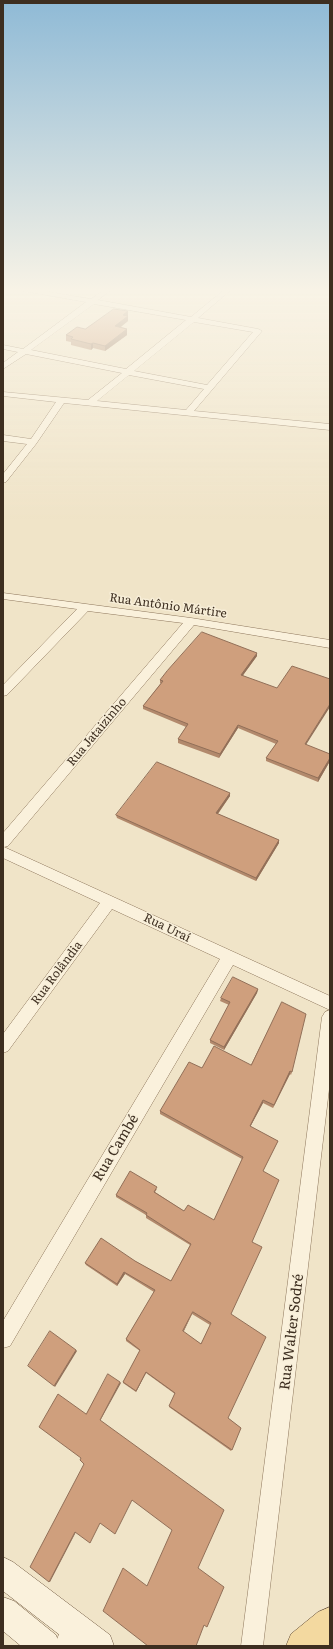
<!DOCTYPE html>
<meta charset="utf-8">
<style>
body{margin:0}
#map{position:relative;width:333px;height:1649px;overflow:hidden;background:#f0e4c8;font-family:Literata,serif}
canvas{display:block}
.frame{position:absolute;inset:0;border:4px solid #3d2e20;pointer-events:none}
</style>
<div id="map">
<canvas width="333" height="1649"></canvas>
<div class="frame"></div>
</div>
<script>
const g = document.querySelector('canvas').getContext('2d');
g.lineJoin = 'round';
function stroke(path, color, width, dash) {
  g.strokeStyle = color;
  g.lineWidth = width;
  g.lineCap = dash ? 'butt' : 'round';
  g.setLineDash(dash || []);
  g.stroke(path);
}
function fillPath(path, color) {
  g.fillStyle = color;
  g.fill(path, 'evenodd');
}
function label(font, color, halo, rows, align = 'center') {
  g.font = font + ' Literata,serif';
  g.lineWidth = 3;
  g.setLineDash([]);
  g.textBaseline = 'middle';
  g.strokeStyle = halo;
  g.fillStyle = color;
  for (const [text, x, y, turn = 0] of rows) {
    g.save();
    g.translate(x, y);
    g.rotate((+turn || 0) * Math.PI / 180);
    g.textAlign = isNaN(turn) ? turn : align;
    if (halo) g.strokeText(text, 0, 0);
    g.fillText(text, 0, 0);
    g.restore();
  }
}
const street = new Path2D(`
 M20,289H32L91,299L105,289H112L98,300L191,317L225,289H232L198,318L258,329L262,331L194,411L330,424V430L64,403L36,444L6,482L3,483V474L27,444L3,441V435L31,439L56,402L3,396V392L88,400L122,373L26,354L3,369V363L18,352L3,349V345L23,349L86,302L23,291ZM94,304L186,320L126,369L31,350ZM194,322L253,332L207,385L134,371ZM129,375L204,389L186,410L97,401Z
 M3,593L191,618L330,640V648L194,625L8,846L4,847L330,996V1010L233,965L10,1346L3,1348V1321L220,959L112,909L8,1051L3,1053V1034L100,903L3,858V833L183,623L88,611L7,695L3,696V685L77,609L3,599Z
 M330,1010V1081L263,1646H241L322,1017L325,1012Z
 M74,1615L82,1618L85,1626L76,1646H54L66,1618Z`);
const secondary = new Path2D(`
 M3,1557L13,1562L110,1635L114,1646H74L3,1591Z
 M3,1597L14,1601L56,1635L60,1646H21L3,1631Z`);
const primary = new Path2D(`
 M330,1607V1646H286L291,1634L318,1612Z`);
const wall = new Path2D(`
 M128,311V321L121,327L127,329V335L105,351L93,348L91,350L71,345V342L66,341V335L85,329Z
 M257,656L243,675L306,745L330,754V761L318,782L266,761V758L276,744L238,728L219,758L178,743V739L186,727L143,709V706L161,683H160V680Z
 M230,793V796L218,814L279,840V843L256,881L117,818L116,815Z
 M258,989L257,993L224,1050L210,1043V1040L229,1005L220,1001L221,998Z
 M282,1002L292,1072L291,1075L290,1074L273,1108L263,1103L250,1127L278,1141L263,1171L252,1242L231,1314L228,1418L241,1428L231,1451L169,1407L175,1394L146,1373L136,1392L123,1383V1382L140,1351L126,1341V1339L154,1292L125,1274L117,1286L86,1265L85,1263L135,1261L171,1281L190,1245L146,1218V1215L116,1197V1195L157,1189L155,1192L184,1211L214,1220L242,1159L160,1114V1111L202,1068L251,1065ZM192,1314L210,1325L201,1344L183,1332Z`);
const shadedWall = new Path2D(`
 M128,311V321L115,331V326L123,315Z
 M127,329V335L105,351V346Z
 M93,343V348L91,350V344Z
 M257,653V656L241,678V675Z
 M330,704V707L304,748L305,744Z
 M238,725V728L219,758L220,754Z
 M330,758V761L318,782V778Z
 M230,793V796L216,816V813Z
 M279,840V843L256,881V878Z
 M258,989L257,993L224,1050V1047Z
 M290,1071V1074L273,1108L274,1105Z
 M263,1100V1103L249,1129L250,1126Z
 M124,1272L125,1274L117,1286V1284Z
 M193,1312L192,1314L183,1333V1331Z
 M76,1350L77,1351L55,1387L54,1386Z
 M146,1372V1373L136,1392V1391Z
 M120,1382L121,1383L100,1421V1420Z
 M75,1532H76L50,1582H49Z`);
const building = new Path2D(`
 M114,309L128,311L123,315L128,316L115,326L127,329L105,346L93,343L91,344L71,339L73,337L66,335L77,327L85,329Z
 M202,632L257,653L241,675L277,688L292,666L330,679V704L305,744L330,754V758L318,778L266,758L278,741L238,725L220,754L178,739L188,724L143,706L163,681L160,680L167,671Z
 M157,762L230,793L216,813L279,840L256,878L116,815Z
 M233,977L258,989L224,1047L210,1040L230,1002L221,998Z
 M282,1002L306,1014L292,1072L290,1071L274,1105L263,1100L250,1126L278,1141L263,1171L279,1180L252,1242L262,1247L231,1314L266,1337L228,1418L241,1428L232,1450L169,1406L175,1393L146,1372L136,1391L123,1382L140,1350L126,1339L155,1290L124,1272L117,1284L85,1263L101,1238L135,1261L171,1281L191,1244L146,1215L147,1213L116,1195L130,1171L157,1187L154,1192L184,1211L188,1205L214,1220L243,1157L160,1111L189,1062L202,1068L214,1046L251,1065ZM193,1312L211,1323L201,1344L183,1331Z
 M50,1331L76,1350L54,1386L28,1366Z
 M108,1374L120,1382L100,1420L224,1510L198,1568L224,1587L207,1627L204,1625L196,1646H148L103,1611L123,1568L147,1586L172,1530L132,1500L115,1534L100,1523L90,1543L75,1532L49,1582L30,1567L84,1464L80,1460L81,1458L39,1427L58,1394L86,1414Z`);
const streetNames = [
 ["Rua Antônio Mártire",168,606,8],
 ["Rua Jataizinho",97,732,-50],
 ["Rua Uraí",167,928,26],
 ["Rua Rolândia",57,973,-53]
];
const nearStreetnames = [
 ["Rua Cambé",116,1148,-59],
 ["Rua Walter Sodré",292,1332,-83]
];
stroke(street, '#8d765c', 1);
stroke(secondary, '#6f573f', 1);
stroke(primary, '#5b4430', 1);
fillPath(street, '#faf1dc');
fillPath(secondary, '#faf1dc');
fillPath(primary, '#f3d9a0');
fillPath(wall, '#b2896c');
fillPath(shadedWall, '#916f58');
fillPath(building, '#cf9f7d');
stroke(building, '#916f58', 1);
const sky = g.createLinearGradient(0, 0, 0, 519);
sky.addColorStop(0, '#8fbad6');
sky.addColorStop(0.56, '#f8f3e6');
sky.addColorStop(1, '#f8f3e600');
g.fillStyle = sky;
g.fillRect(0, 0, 333, 519);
label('12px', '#3d2e20', '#f7eed8', streetNames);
label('14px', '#3d2e20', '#f7eed8', nearStreetnames);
</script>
